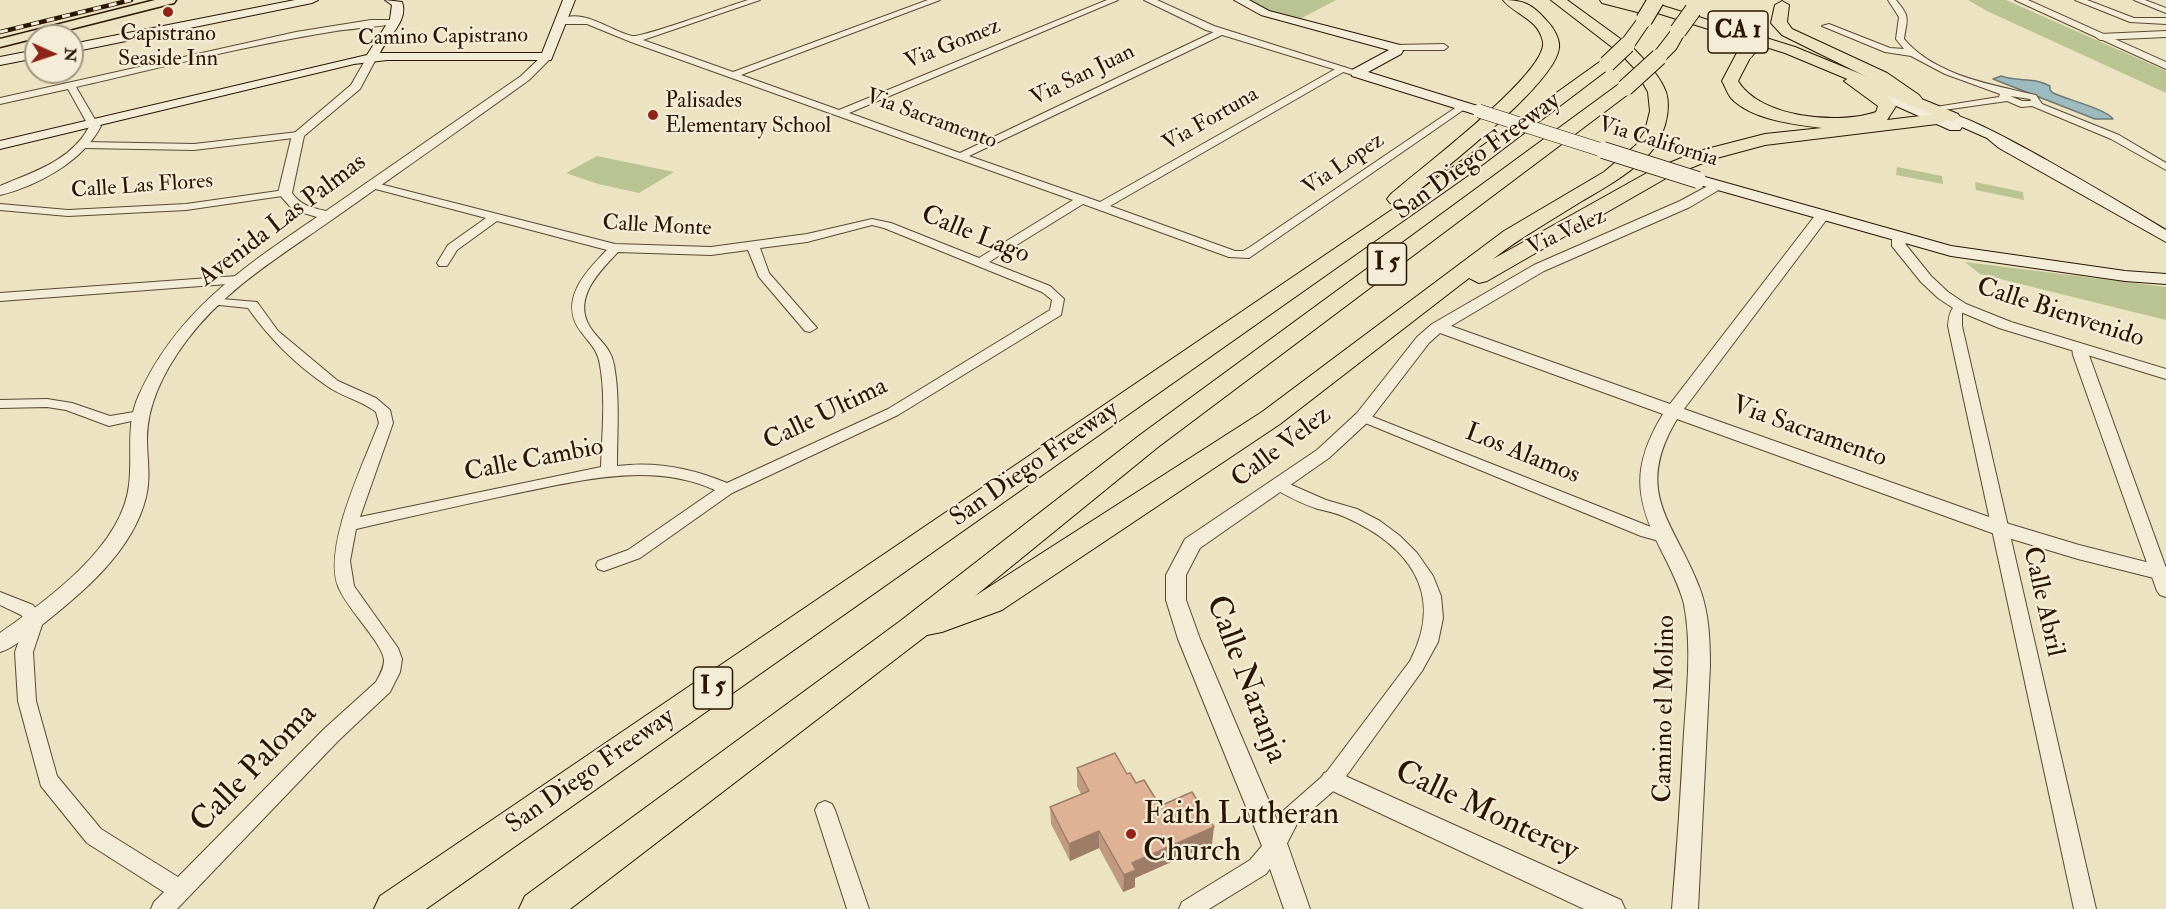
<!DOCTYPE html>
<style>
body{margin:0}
#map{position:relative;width:2166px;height:909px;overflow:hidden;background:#ece3c3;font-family:"IM FELL Double Pica",serif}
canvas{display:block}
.north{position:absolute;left:24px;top:24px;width:60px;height:60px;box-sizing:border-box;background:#f3edd8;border:2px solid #a39782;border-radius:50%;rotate:93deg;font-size:16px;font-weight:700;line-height:24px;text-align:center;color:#2a1500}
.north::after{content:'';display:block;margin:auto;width:21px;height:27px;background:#8f2418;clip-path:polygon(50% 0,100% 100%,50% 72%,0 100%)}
</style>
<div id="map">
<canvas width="2166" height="909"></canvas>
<div class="north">N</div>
</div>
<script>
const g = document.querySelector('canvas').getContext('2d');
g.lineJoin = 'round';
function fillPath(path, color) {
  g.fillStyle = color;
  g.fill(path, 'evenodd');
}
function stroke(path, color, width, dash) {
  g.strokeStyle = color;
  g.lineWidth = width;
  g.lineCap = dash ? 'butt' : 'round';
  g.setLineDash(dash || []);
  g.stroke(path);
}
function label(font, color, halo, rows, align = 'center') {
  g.font = font + ' "IM FELL Double Pica",serif';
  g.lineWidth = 4.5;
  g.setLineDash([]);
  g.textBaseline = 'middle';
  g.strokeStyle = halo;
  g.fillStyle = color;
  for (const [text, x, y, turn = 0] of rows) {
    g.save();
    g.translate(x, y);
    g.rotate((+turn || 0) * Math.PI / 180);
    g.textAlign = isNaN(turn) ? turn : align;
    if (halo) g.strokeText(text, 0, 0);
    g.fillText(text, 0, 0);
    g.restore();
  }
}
const green = new Path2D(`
 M1249,0H1336L1296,21L1265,12Z
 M1968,0H2006L2166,71V93L1987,11Z
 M597,156L674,172L639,193L598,184L566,173Z
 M1897,167L1942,176L1943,184L1896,175Z
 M1975,182L2023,192L2024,200L1976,190Z
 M1965,262L2166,287V320L1980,274Z`);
const water = new Path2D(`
 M2001,76C2018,82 2035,77 2050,86V90L2053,93C2068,100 2106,109 2113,119H2095L1993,79Z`);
const minor = new Path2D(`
 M748,0H760L643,40L733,72L928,0H940L741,75L839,110L1107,0H1118L849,113L960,153L1218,30H1224V34L969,156L1100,202L1339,67H1345V71L1110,206L1235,251H1243L1250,247L1461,104L1469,106L1249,258L1229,257L1083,204L989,262L1050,286L1064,299L1061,315L898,415L732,493L640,558L604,571L598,569L596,565L598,561L628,550L715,490C650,461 580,481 513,494C461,505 408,517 356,529L350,561L354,586L398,648L402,659L400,672L390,692L338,741L177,909H151L154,902L164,892L87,843L41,786L18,701L15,652L26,620L21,615L0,605V592L33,605L44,619L33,652L36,701L57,776L101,829L178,877L324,729L376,682C380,675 384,668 384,660C383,643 345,607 338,586C323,546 364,463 379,423L376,412C361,400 342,397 327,386C296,365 269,338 248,308L210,304L208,301L210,298L257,302L278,331L338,381L376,398L390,410L393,423L360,517L601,467C602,434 606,398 600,365C598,350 590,344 582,333C557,302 585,272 607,250L497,221L457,250L447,266H439L437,263L448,245L486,218L368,187V183H376L615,244L711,247L807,234L872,219L891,223L979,258L1073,200L631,42L587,24H562L558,21C581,6 610,31 632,36C642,38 731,5 748,0ZM872,225L884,228L1042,292L1052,300L1050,310L888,409L727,483C692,468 655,461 617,466C617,432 620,397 614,365C611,347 599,341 590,327C572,298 600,271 618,252L711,255L748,250L759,277L805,331L810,332L817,328L769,273L760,248L807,242Z
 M1888,0H1896C1911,18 1907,18 1904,39C1935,76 1993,85 2036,95L2042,104L2119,135L2166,163V170L2111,139L2032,106L2021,107L2007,101L1923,113V109L1999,97L2000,94L1945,74L1911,56L1885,52L1822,26L1829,24L1890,48L1904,49L1896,39L1899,17ZM2010,96L2030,99L2031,101H2022Z
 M2075,0H2087L2134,18H2166V24L2130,22Z
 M2134,0H2145L2166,8V13Z
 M371,20H395L399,23C396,25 346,29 336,31C249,45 163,67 76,87L97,123L92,126L87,123L68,89L0,104V98L296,32Z
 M2166,31V37L2100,40L2096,37L2100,34Z
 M1396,45L1444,44L1448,47L1444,50H1393V46Z
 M298,132L302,133V137L194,150L85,148L80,145L85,142L194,144Z
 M285,190L289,191V195L186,210L68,216L0,210V204L68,210L186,204Z
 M237,276L243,280L241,283L0,301V293Z
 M1961,303L1967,307L1962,313V326L2096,909H2074L1948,326C1949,316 1950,306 1961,303Z
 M2079,343L2086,347L2166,568V597L2160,595L2157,591L2073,355L2072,347Z
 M47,399L72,403L110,416L140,411L147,415L145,418L109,426L66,410L47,407L0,408V400Z
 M1363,413L1651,527L1669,532L1671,536L1669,540L1663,542L1641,536L1358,420L1356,417L1358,414Z
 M1278,479L1326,500L1357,509L1380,521L1400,536L1417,553L1433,576L1441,596L1443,618L1438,642L1422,671L1339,786L1298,822L1282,853L1266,874L1209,909H1179L1182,902L1250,860L1268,839L1284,810L1325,774L1410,661C1446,593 1408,545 1345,517C1336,513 1327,511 1318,509C1302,504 1287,496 1273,488L1270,484Z
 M825,801L832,804L835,810L869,909H847L815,810L818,804Z`);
const tertiary = new Path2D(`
 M1144,0H1157L1214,26L1363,73L1361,75H1353L1206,30Z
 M2015,0H2028L2166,62V69Z
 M372,54L377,57L360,89L304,136L292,193C300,205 312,208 326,211L521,76L543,55H551L552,57L529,80C464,127 398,173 333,219C282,255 226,288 187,340C166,368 147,403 147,439C147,458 151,478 146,497C133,552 80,595 38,628C26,636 14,648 0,652V633C47,600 122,547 129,485C133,454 125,425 139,395C177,311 244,267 317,217L293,210L278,193L292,135L351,85L367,57Z
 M92,119L101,126C83,161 38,186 0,195V186C33,172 71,161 89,127L86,123Z
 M1717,181L1724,185L1722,188L1690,207L1544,271L1451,326L1670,404L1817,213H1827L1829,216L1827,219L1684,409L2006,523L2079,545L2166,567V581L2078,559L1992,533L1677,419C1632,494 1675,522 1700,589C1709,613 1710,640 1710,666L1698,909H1672C1677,850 1681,791 1684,732C1687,689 1692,646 1684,604C1679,585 1670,568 1661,550C1634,497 1632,465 1663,414L1440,333L1429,343L1369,421L1329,458L1200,548L1186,575V600L1200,639L1288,846L1310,909H1284L1262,846L1178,639L1166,600V575L1185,539L1317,450L1357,413L1417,337L1432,324L1534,265L1680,201Z
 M1899,234L1904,235L1906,245L1931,276L1948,292L1966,304L2011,322L2166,369V379L1999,328L1956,310L1938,298L1921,282L1892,246V238Z
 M1332,770L1621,900L1625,909H1584L1324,787L1320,780L1324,773Z`);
const secondary = new Path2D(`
 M295,0H318L312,3L72,52V44Z
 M385,0L402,2C409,21 387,37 380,53H542L563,0H575L551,60H387L354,64L0,149V141L367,55L390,19L392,5Z
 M1234,0H1249L1269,11L1400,45L1403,51L1401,54L1368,72L1484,108L1486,111L1484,114H1474L1352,76L1351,73L1352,70L1389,50L1261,15Z
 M36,50V58L0,65V57Z
 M1861,81L1945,118L1947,114C1966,109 2138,213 2166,230V242L1999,148L1987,138L1962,127L1960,130H1950L1856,88L1854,85Z
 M1698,175L1951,246L2125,271L2166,274V284L2125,281L1951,256L1693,183L1690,180L1693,177Z`);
const primary = new Path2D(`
 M155,0H176L174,3L0,47V39Z`);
const trunk = new Path2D(`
 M1600,0H1644L1795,47L1958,114L1960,117L1952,122L1946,120L1785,53L1651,11L1645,14L1602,3Z`);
const motorway = new Path2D(`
 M1503,0C1523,0 1532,4 1546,20C1553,27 1560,38 1559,48C1555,84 1445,167 1415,194L1601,61H1613L1615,64L1474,171L426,909H374L380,896L1399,205L1390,203L1387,199L1390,195C1417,171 1548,73 1543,42C1539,19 1515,15 1503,0Z
 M1551,0H1567L1622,40L1639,17H1649L1652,20L1633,48C1645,60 1660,76 1666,92C1672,112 1663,138 1650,153C1631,173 1606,187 1582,201C1552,220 1521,237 1493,259L1654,169L1699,151L1765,134L1822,128C1793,124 1752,120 1731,98C1727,93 1725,86 1722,81L1739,49H1751L1753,52L1738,81C1760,118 1839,125 1876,112L1878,106L1844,81L1852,76L1890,98L1896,106L1887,120L1937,114L1943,115L1946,119L1943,123L1937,124L1765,145L1713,159L1668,177L1487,281L1479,283L1469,278L1280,424L1002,610L942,632L927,635L570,909H519L525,896L899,622L1140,435L1619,84H1631L1634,88L1631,92L1158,447L975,596L1262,412L1504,231L1604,172L1636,145L1645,131L1650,111L1648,92L1635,69L1621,54Z
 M1782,1L1789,5L1787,22L1792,29L1887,73L1919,95L1922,99L1919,103H1907L1875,81L1782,35L1771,23L1775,5Z
 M1678,26L1686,31L1676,49L1665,60H1653L1651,57C1658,47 1666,38 1673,28Z`);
const rail = new Path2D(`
 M0,32L131,0`);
const secondaryBridgeFar1 = new Path2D(`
 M1479,111L1608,152`);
const secondaryBridge = new Path2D(`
 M1603,150L1698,180`);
const motorwayBridge = new Path2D(`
 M1644,20L1656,0
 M1678,31L1693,10
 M1745,52L1762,32
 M1607,64L1627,45
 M1625,88L1659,57`);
const wall = new Path2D(`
 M1077,768L1127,774L1160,806L1212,844L1135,878V887L1123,892L1099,848L1070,861L1051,824L1050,807L1081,794L1077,786Z`);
const shadedWall = new Path2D(`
 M1214,827L1212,844L1135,878V887L1123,892L1124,875L1132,863Z
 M1099,831V848L1070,861L1069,844Z`);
const building = new Path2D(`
 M1115,753L1127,774L1130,773L1136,783L1144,780L1160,806L1192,792L1214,827L1132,863L1136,870L1124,875L1099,831L1069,844L1050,807L1089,791L1077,768Z`);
const markers = [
 [168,12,6,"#8f2418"],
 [653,115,6,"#8f2418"],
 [1131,834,6,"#8f2418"]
];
const farPoinames = [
 ["Capistrano",168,35],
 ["Seaside Inn",168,60],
 ["Palisades",665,102,"left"],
 ["Elementary School",665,127,"left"]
];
const farStreetnames = [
 ["Camino Capistrano",443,38,-1],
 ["Via Gomez",953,45,-22],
 ["Via San Juan",1083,76,-26],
 ["Via Sacramento",931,120,20],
 ["Via Fortuna",1211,120,-30],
 ["Via California",1658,143,17],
 ["Via Lopez",1344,165,-34],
 ["Calle Las Flores",142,187,-4],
 ["Calle Monte",657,227,3],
 ["Via Velez",1567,233,-24]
];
const shields = [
 [1738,32,60],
 [1387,264,39],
 [713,688,39]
];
const shieldNames = [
 ["CA 1",1738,32],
 ["I 5",1387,264],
 ["I 5",713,688]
];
const streetNames = [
 ["San Diego Freeway",1478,157,-36],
 ["Avenida Las Palmas",283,221,-37],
 ["Calle Lago",975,236,22],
 ["Calle Bienvenido",2060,314,18],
 ["Calle Ultima",826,415,-26],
 ["Via Sacramento",1809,433,20],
 ["Calle Velez",1282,448,-37],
 ["Los Alamos",1522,455,22],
 ["Calle Cambio",534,461,-11],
 ["San Diego Freeway",1035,465,-35],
 ["Calle Abril",2042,602,77],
 ["Camino el Molino",1666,709,-89],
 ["San Diego Freeway",591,772,-35]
];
const nearStreetnames = [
 ["Calle Naranja",1245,680,69],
 ["Calle Paloma",255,769,-46],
 ["Calle Monterey",1486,813,25]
];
const nearPoinames = [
 ["Faith Lutheran",1143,816],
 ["Church",1143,853]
];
fillPath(green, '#bac392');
fillPath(water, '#9dbbbe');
stroke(water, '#6f7972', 1.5);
stroke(minor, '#5a4831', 2);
stroke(tertiary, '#5a4831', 2);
stroke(secondary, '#2a1500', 2);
stroke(primary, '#2a1500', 3);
stroke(trunk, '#2a1500', 2);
stroke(motorway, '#2a1500', 2);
fillPath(minor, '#f3edd8');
fillPath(tertiary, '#f3edd8');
fillPath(secondary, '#f3edd8');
fillPath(primary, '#ece3c3');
fillPath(trunk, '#ece3c3');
fillPath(motorway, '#ece3c3');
stroke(rail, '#2a1500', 4.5);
stroke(rail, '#f3edd8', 3, [8]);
stroke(secondaryBridgeFar1, '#2a1500', 14, []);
stroke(secondaryBridge, '#2a1500', 18, []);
stroke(motorwayBridge, '#2a1500', 18, []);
stroke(secondaryBridgeFar1, '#f3edd8', 13);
stroke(secondaryBridge, '#f3edd8', 16);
stroke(motorwayBridge, '#ece3c3', 16);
fillPath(wall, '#c19980');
fillPath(shadedWall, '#9d7d68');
fillPath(building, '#e0b295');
stroke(building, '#9d7d68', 1.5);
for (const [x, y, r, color] of markers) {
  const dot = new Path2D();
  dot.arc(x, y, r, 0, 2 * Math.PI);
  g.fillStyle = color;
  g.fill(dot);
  stroke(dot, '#f3edd8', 2);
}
label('22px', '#2a1500', '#f3edd8', farPoinames);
label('22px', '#2a1500', '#f3edd8', farStreetnames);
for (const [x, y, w] of shields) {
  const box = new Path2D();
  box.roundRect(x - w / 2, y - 21, w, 42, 4.5);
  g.fillStyle = '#f3edd8';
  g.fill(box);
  stroke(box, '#2a1500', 1.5);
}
label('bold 24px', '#2a1500', null, shieldNames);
label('26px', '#2a1500', '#f3edd8', streetNames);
label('32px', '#2a1500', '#f3edd8', nearStreetnames);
label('32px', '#2a1500', '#f3edd8', nearPoinames, 'left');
</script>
